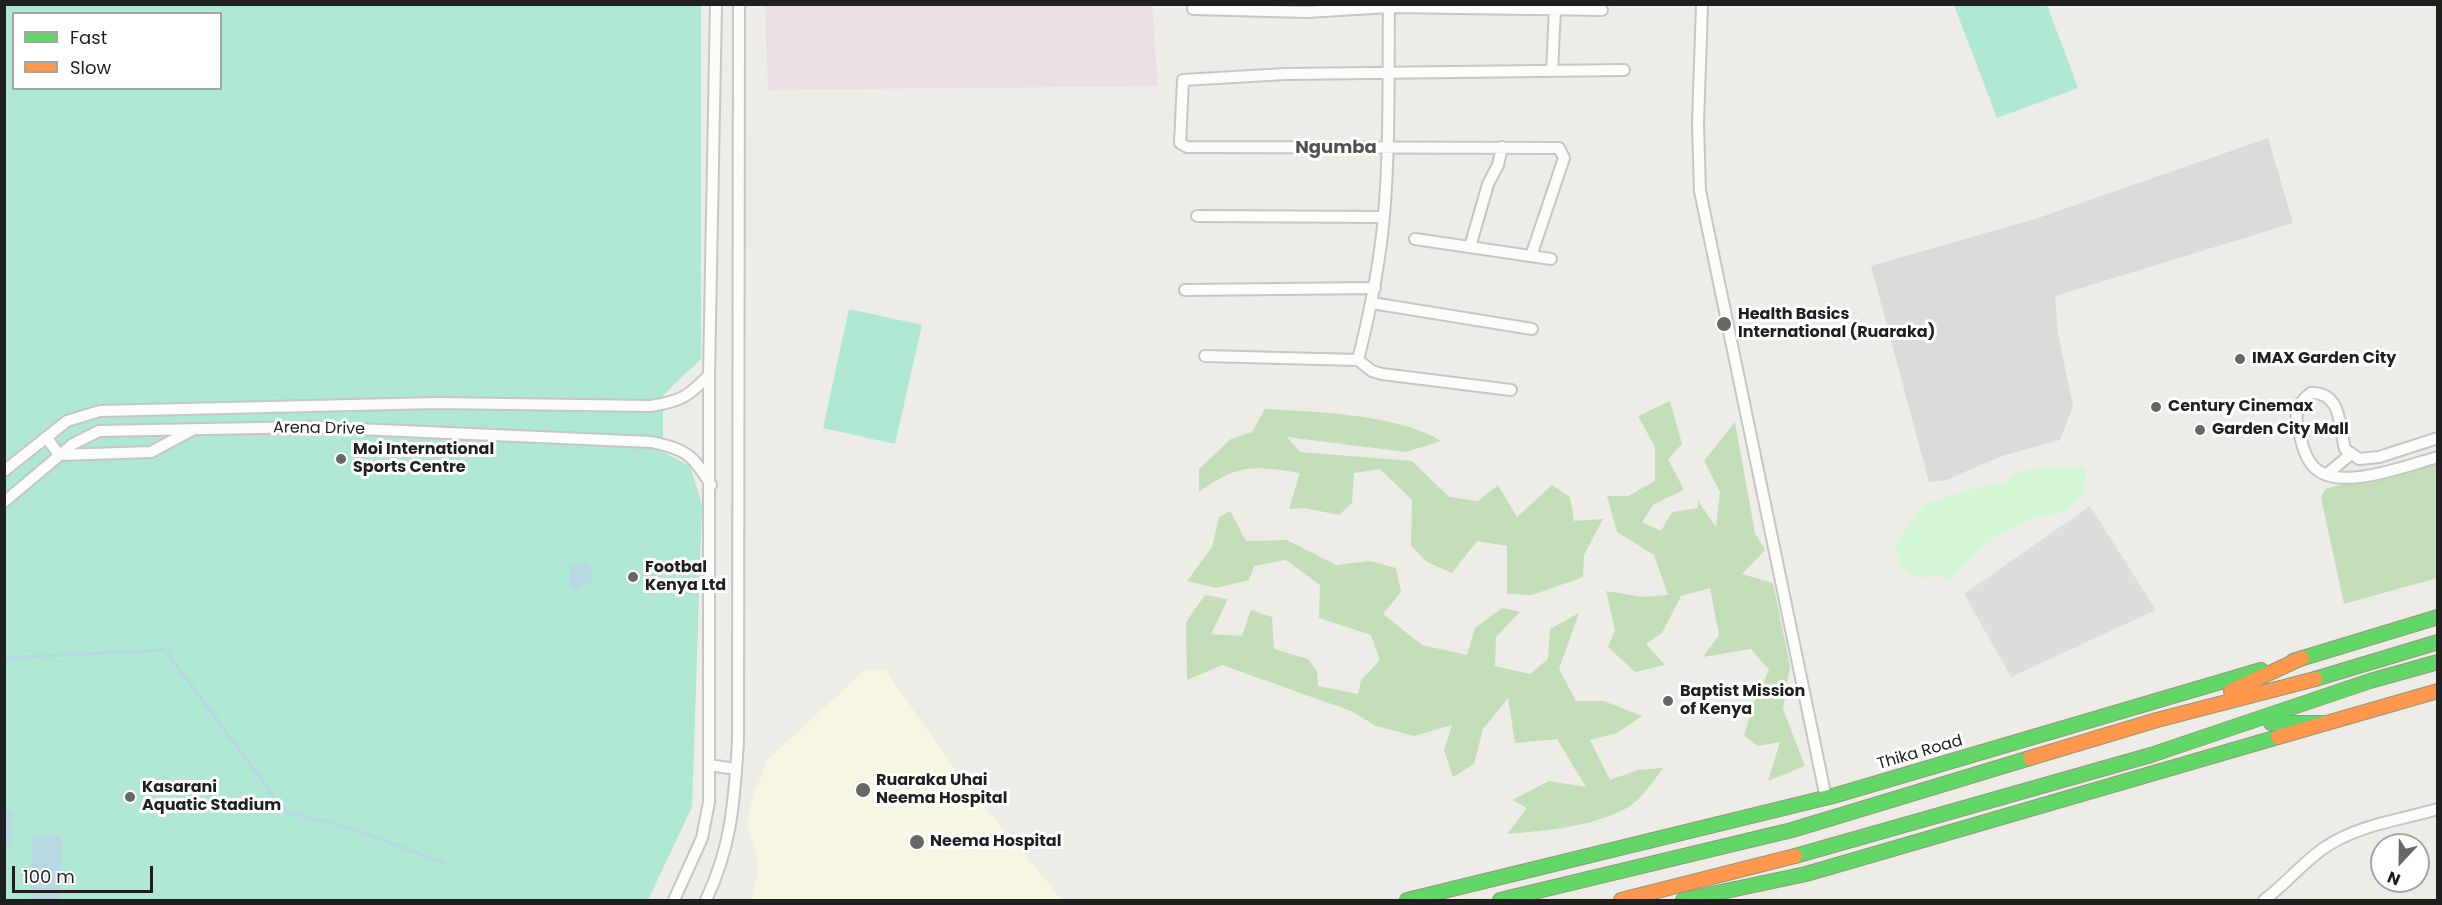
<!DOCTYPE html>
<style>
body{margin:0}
#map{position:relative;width:2442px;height:905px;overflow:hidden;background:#edece7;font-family:Poppins,sans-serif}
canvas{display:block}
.frame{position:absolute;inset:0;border:6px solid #1f1f1f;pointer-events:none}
.legend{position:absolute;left:12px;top:12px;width:210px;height:78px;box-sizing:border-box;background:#fff;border:2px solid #a5a5a5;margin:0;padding:8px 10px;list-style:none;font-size:18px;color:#1f1f1f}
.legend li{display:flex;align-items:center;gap:12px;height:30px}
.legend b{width:30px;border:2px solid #a5a5a5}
.north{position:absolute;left:2370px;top:833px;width:60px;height:60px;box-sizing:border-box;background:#fff;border:2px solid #a5a5a5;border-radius:50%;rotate:202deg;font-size:16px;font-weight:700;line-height:24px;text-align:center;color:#1f1f1f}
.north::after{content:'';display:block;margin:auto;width:21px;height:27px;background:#676765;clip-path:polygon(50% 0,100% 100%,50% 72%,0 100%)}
.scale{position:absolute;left:12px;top:866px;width:141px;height:27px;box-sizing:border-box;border:3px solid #1f1f1f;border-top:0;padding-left:8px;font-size:18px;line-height:21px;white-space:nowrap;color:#1f1f1f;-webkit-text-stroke:4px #fff;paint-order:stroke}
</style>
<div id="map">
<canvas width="2442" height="905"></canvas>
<div class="frame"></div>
<ul class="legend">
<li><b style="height:8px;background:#63d668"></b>Fast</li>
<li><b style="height:8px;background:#ff974d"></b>Slow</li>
</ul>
<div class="north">N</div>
<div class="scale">100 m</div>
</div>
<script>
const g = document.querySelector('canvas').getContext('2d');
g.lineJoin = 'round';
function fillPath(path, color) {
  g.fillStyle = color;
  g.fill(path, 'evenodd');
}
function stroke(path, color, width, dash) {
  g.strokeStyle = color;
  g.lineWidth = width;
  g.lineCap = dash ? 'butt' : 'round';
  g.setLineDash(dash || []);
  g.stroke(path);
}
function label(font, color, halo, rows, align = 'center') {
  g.font = font + ' Poppins,sans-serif';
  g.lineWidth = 6;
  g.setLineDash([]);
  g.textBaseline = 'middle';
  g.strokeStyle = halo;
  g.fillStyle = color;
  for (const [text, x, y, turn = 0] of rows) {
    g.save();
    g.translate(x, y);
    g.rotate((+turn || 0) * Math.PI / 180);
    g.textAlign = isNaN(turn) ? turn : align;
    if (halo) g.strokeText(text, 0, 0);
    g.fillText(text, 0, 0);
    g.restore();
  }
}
const residential = new Path2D(`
 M2268,138L2293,223L2055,296L2058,334L2073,406L2060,440L2002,456L1946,480L1929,482L1871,266L2038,218Z`);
const industrial = new Path2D(`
 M765,5H1152L1158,86L768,90Z`);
const education = new Path2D(`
 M865,670H885L965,783L1062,900H752L759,864L747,823L753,796L768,759Z`);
const forest = new Path2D(`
 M1670,401L1682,444L1668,459L1684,490L1654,504L1642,522L1661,531L1672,512L1698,508V501L1716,527L1720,492L1704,461L1735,422L1755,533L1765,550L1742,574L1773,583L1790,666L1783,709L1805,766L1768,781L1780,742L1758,746L1744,736L1753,705L1769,670L1751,649L1703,657L1719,635L1710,588L1681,596L1662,633L1646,644L1665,665L1635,672L1608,647L1615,630L1606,591L1643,597L1668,595L1654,555L1617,532L1607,496H1628L1655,481V447L1638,416Z
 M1265,409C1317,412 1397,414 1441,441L1406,452L1287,437L1300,452L1412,461L1449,497L1478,501L1498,485L1517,517L1552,485L1570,497L1574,521L1603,519L1584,555L1583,577L1532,595L1507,594V546L1477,541L1452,573L1427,562L1411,546L1412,500L1380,469L1354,473L1352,503L1339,515L1304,508L1289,509L1300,473C1252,466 1240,463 1199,492V469L1231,439L1252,432Z
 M2437,461V578L2344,604L2321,498L2325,489L2347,483H2369Z
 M1230,511L1246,541L1287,540L1336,565L1370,561L1396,568L1401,592L1383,614L1422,645L1467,655L1475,628L1502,608L1520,612L1496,637L1495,666L1530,674L1548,659L1550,629L1579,613L1559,669L1576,701H1604L1642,716L1617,733L1590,740L1610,780L1638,770L1663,768C1653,782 1640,801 1625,809C1590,827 1545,831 1507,834L1527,808L1512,800L1549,781L1586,787L1557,739L1515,743L1508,698L1483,729L1474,764L1453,777L1444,750L1452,725L1414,736L1376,726L1351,711L1222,665L1187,680L1186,622L1205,595L1228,599L1211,634L1242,636L1251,610L1272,617L1274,649L1308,659L1317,671L1318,686L1358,694L1361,680L1380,660L1371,635L1319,618L1320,585L1286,560L1254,566L1249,580L1216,588L1187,581L1212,547L1219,517Z`);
const park = new Path2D(`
 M2044,467H2086L2084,491L2067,511L2037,517L2001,533L1983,546L1953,577L1948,579L1936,574L1923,578L1910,574L1900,565L1896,550L1897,540L1925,504L1976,488L2006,482L2020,472Z`);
const pitch = new Path2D(`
 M4,5H701V359L663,395V452L690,466L702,505L692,807L648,900H5ZM14,14H220V88H14Z
 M1954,5H2047L2078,88L1997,118Z
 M849,309L922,325L895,444L823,428Z`);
const parking = new Path2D(`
 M2090,506L2156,610L2011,677L1964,594Z`);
const water = new Path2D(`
 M584,562L591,564L592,586L583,582L579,591L569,586L570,567Z
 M5,810L12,811L11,846H5Z
 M32,836H61V900H31Z`);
const stream = new Path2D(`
 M4,658L165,650L286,812L341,825L445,863`);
const street = new Path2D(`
 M1702,4L1698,124L1700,191L1826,798
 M1193,9L1307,12L1389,7L1602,10
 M1552,71L1555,9
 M1197,216L1384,217
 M1415,239L1551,259
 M1470,247L1488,184L1498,165L1502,147
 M1531,256L1564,158L1559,148L1187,147L1180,143L1183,80L1285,74L1624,70
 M1185,290L1375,288
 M1372,303L1532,329
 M1205,356L1358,360L1372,371L1382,374L1511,390
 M1358,360C1370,312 1380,265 1384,215C1390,145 1388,75 1389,4
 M47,438L59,455L151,452L194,429
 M2438,438L2379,457L2359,459L2345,449C2339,426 2342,392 2311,393C2298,402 2294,415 2298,429C2302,442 2304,457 2314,467C2338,493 2408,465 2438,457
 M4,471L67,421L100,411L437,403L651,406C681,401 688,397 709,375
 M2327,474L2350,455
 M4,502L73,444L99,431L312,427L652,442C687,450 692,454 711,485
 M709,765L736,769
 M674,900L702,838L709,802V375L716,4
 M706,900C732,845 734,802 738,742L739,4
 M2264,900C2285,885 2302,863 2324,848C2357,825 2400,820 2438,809`);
const fast = new Path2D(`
 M2293,661L2438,617
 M2315,679L2438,642
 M2271,723H2323
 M1795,856L2151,755L2370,681L2438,662
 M1407,900L1833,796L2261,670
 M1500,900L1792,830L2030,758
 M1683,900L1806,874L2278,737`);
const slow = new Path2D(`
 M2231,691L2302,658
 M2278,737L2438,691
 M2030,758L2157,720L2315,679
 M1621,900L1795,856`);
const markers = [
 [1724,324,8,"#676765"],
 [2240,359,6,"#676765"],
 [2156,407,6,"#676765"],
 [2200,430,6,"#676765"],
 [341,459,6,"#676765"],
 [633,577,6,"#676765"],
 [1668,701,6,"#676765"],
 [863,790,8,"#676765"],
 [130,797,6,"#676765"],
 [917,842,8,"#676765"]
];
const poiNames = [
 ["Health Basics",1738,315],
 ["International (Ruaraka)",1738,333],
 ["IMAX Garden City",2252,359],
 ["Century Cinemax",2168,407],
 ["Garden City Mall",2212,430],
 ["Moi International",353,450],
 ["Sports Centre",353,468],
 ["Footbal",645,568],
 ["Kenya Ltd",645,586],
 ["Baptist Mission",1680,692],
 ["of Kenya",1680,710],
 ["Ruaraka Uhai",876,781],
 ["Neema Hospital",876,799],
 ["Kasarani",142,788],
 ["Aquatic Stadium",142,806],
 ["Neema Hospital",930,842]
];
const streetNames = [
 ["Arena Drive",319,429,1],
 ["Thika Road",1920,753,-16]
];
const neighbourhoodNames = [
 ["Ngumba",1336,148]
];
fillPath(residential, '#dcdbd9');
fillPath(industrial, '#ebdfe6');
fillPath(education, '#f6f6e2');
fillPath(forest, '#c5deba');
fillPath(park, '#d3f6d5');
fillPath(pitch, '#afe8d3');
fillPath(parking, '#dedddb');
fillPath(water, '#b8d8e3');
stroke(stream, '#b8d8e3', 3);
stroke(street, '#c6c6c3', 14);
stroke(fast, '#94987e', 16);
stroke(slow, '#94987e', 16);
stroke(street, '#fcfcfb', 10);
stroke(fast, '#63d668', 14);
stroke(slow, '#ff974d', 14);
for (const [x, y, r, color] of markers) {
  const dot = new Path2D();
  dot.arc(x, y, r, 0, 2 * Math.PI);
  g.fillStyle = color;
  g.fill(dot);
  stroke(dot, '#fff', 2);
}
label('bold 16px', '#1f1f1f', '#fff', poiNames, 'left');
label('16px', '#1f1f1f', '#fff', streetNames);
label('bold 18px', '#525252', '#fff', neighbourhoodNames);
</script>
